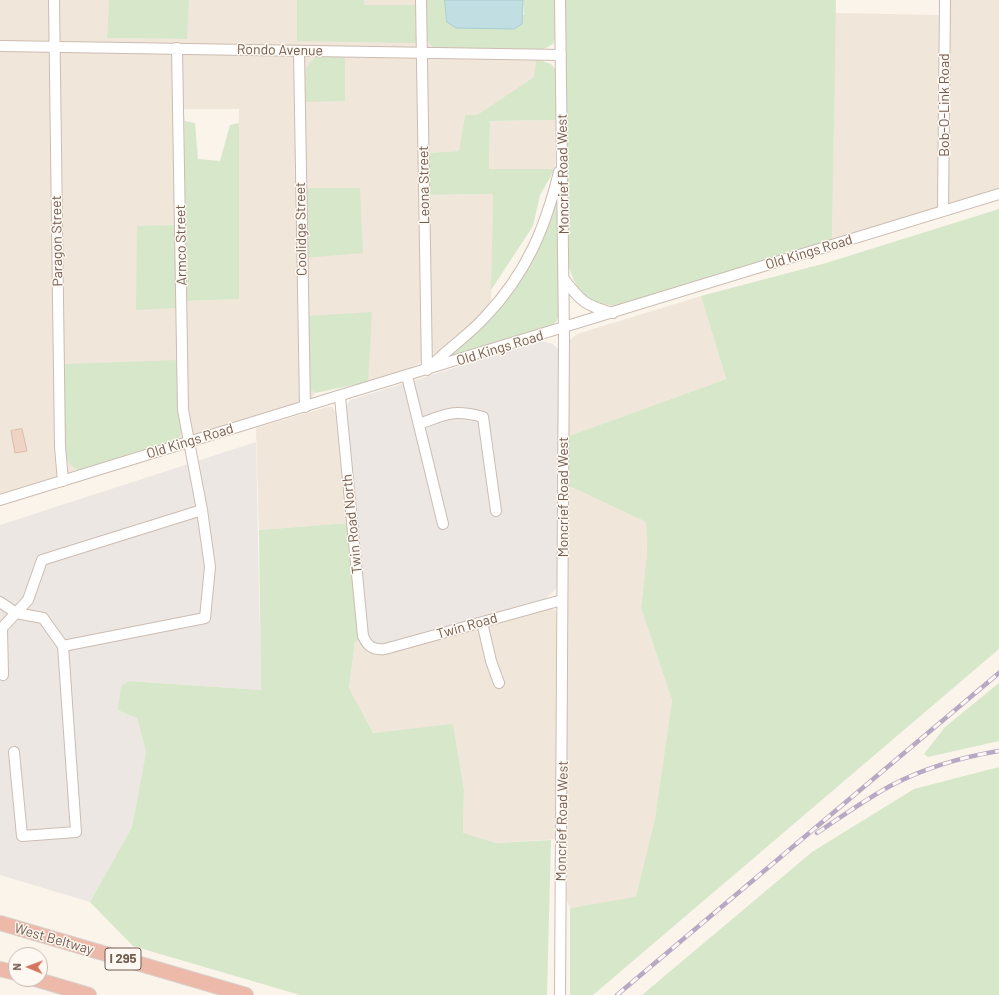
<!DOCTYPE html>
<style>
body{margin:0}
#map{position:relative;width:999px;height:995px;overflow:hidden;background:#faf4eb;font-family:Barlow,sans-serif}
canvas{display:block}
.north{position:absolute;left:8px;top:947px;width:40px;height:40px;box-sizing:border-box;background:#fdf8f1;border:1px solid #c6bab1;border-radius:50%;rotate:271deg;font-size:11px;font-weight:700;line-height:16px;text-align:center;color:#735c50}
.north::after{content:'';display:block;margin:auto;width:14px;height:18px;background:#d6755e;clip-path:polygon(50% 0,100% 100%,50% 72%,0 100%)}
</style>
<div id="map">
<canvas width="999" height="995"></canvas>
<div class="north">N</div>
</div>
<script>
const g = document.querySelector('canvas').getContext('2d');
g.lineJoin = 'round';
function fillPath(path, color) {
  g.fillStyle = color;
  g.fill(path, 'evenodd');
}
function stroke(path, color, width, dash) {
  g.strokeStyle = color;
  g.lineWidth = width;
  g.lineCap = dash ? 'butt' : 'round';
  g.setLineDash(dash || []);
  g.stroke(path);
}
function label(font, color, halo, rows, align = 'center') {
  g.font = font + ' Barlow,sans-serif';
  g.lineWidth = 3;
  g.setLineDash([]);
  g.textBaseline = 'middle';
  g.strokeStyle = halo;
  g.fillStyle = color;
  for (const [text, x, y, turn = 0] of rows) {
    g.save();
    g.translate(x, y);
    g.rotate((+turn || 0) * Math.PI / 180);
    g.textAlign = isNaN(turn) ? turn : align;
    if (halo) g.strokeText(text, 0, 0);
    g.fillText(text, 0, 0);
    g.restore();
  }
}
const residential = new Path2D(`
 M0,0H109L107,38L186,39L189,0H297V41L364,5V0H424V24L536,59L535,77L477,115H465L459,151L427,153V195L493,194L491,307L445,348L409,369L368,382L308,388L315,393L311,399L173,442L65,364V452L81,471L0,496ZM183,109H239V299L185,301V121Z
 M940,0H999V188L832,240L835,13L940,15Z
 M556,120L555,169H489L490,121Z
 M701,296L726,379L569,436V341L577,334Z
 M327,407H332L339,418L348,523L259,530L256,428Z
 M567,485L646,522L647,553L641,608L672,700L655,818L636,898L570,908L567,901Z
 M552,608L559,613L557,839L496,843L463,834L464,790L453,725L373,733L349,688L355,642L360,640L368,653L378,655Z`);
const industrial = new Path2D(`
 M542,341L553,344L560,351L559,582L555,590L545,599L384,645L373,642L366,629L345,409L350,400Z
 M256,442L261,690L129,681L121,686L137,718L146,752L132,827L90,902L0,875V525Z`);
const green = new Path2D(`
 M109,0H189L187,39L107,38Z
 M297,0H364V5H417L416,43L297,41Z
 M424,0H445V12L524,15L523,0H555V37L553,44L540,51L436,49C420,40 425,16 424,0Z
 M565,0H836L832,240L615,306C587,302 577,293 569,267Z
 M317,55H345V101L305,102L306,68Z
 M536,59L551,64L556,70V120L490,121L489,169H555L540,195L533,226L491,290L493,194L427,195V153L459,151L465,115H477L534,77Z
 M185,121L195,123L198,159L220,161L230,125L239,123V299L185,301Z
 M303,188H360L363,253L304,258Z
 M556,199H558L559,315L556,322L549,328L448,358L447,356L528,268L546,231Z
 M999,209V649L593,995H570V908L636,897L655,818L672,700L641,608L647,553L646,522L567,485L569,436L726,379L701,296L826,263Z
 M177,225L178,308L136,310L137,226Z
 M372,312L368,382L315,393L308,388L306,316Z
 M179,360L181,431L179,438L173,442L81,471C71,467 67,463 65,452V364Z
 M348,523L360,640L355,642L349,688L373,733L453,724L464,790L463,833L496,843L551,840L547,995H300L133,946L90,902L132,827L146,752L137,718L118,710L121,686L129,681L261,690L259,530Z
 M999,683V741L928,757L924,754L945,727Z
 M999,767V995H642L812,852L914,789Z`);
const water = new Path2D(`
 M445,0H523L522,24L514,29L456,28L447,22Z`);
const building = new Path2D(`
 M22,429L27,451L15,453L11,431Z`);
const minor = new Path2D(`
 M54,0L60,447L63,481
 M421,0L427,370
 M560,0L564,336L560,995
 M0,46L561,55
 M299,51L305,407
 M943,210L945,0
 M564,279C580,301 586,306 613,313
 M428,369C446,350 468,336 485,317C526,274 545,229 559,172
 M407,376L443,524
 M340,397L363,636C368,647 373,650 385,649L562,600
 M419,424C447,414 453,409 483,417L496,511
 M0,500C333,398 666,294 999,194
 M0,602L16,613L28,600L42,560L202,510
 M482,622L491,661L499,683
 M3,675L2,628L16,613L43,618L63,646
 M14,752L22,836L76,832L63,646L205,618L210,567L202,510L183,410L177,48`);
const highway = new Path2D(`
 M0,923L246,995
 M0,969L16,973
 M35,979L89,995`);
const rail = new Path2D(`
 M817,833C841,817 866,799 892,785C925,768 962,757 999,751
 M617,995L999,673`);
const shields = [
 [123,959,36]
];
const shieldNames = [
 ["I 295",123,959]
];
const streetNames = [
 ["Rondo Avenue",280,50,1],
 ["Bob-O-Link Road",944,105,-90],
 ["Moncrief Road West",563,174,-91],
 ["Leona Street",424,185,-91],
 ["Coolidge Street",301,229,-91],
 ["Paragon Street",57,241,-91],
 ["Armco Street",181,245,-91],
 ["Old Kings Road",809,252,-17],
 ["Old Kings Road",500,348,-17],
 ["Old Kings Road",190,441,-17],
 ["Moncrief Road West",563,497,-90],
 ["Twin Road North",352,524,-96],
 ["Twin Road",467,626,-16],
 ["Moncrief Road West",562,821,-89],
 ["West Beltway",54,939,16]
];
fillPath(residential, '#f1e6da');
fillPath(industrial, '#ece7e3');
fillPath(green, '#d7e7ca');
fillPath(water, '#c1dfe2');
stroke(water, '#a8ced3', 1);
fillPath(building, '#edd4c5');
stroke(building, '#debba8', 1);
stroke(minor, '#ccbcb2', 12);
stroke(highway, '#d8d1ce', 16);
stroke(minor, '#fff', 10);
stroke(highway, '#edb9a9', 14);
stroke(rail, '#b7a9c4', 4.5);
stroke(rail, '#fdf8f1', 3, [9]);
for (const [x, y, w] of shields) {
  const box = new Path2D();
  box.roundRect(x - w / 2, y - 11, w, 22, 3);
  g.fillStyle = '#fdf8f1';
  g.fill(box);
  stroke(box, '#735c50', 1);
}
label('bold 13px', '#735c50', null, shieldNames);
label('14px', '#735c50', '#fdf8f1', streetNames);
</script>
